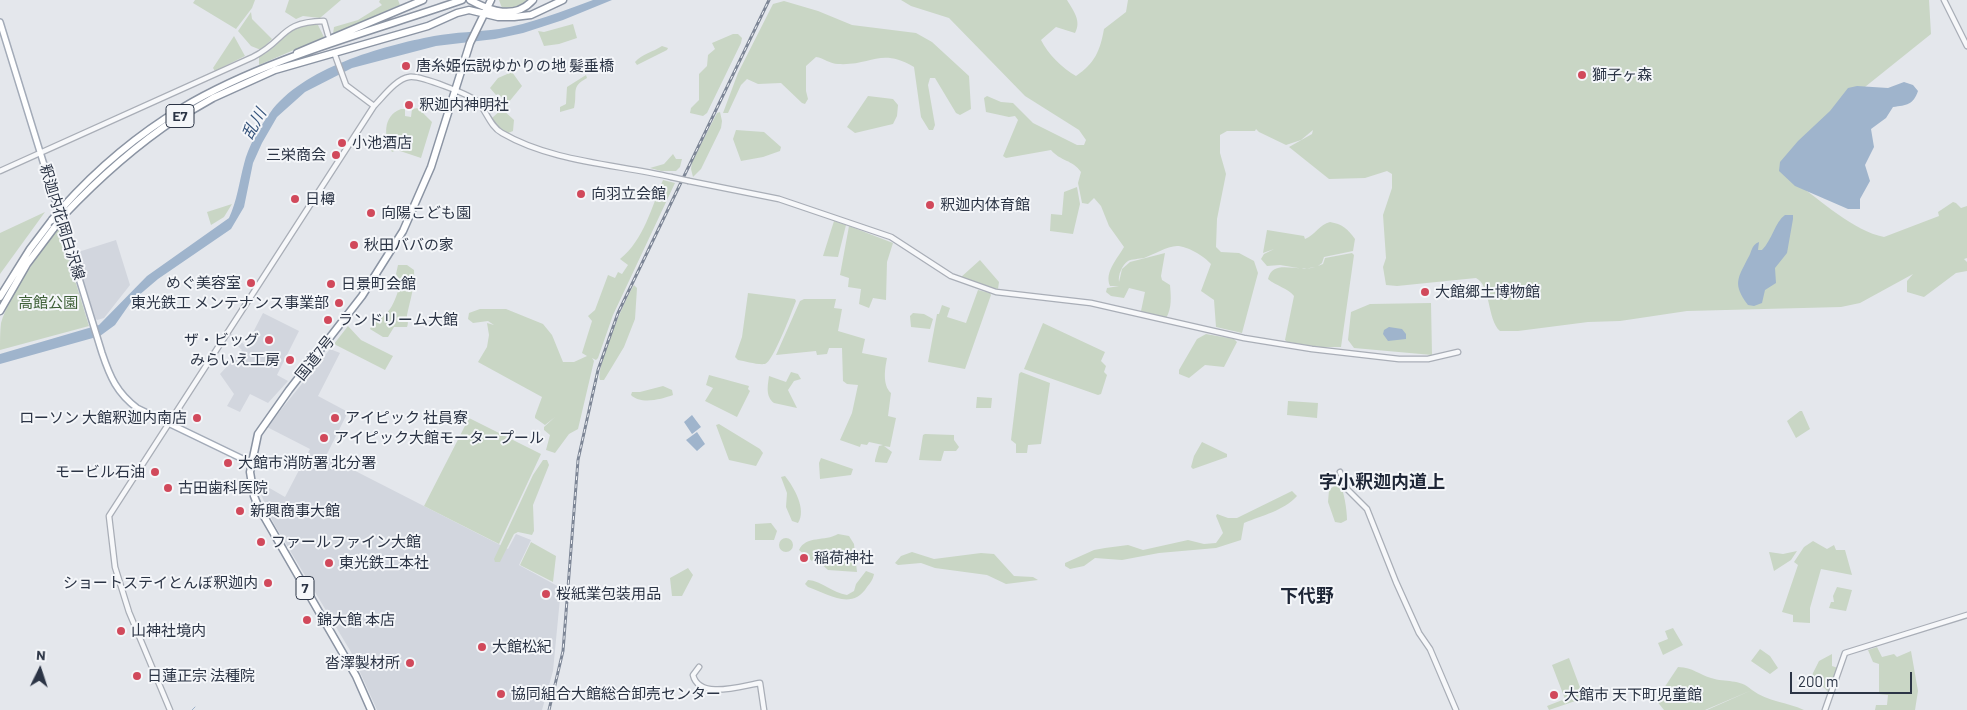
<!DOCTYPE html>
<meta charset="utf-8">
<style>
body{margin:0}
#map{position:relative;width:1967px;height:710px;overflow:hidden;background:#e4e7ec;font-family:Barlow,sans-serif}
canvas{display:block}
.north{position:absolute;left:15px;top:645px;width:50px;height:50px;-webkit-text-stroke:4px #f4f6f9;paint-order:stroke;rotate:4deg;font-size:14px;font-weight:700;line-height:20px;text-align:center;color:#2b3445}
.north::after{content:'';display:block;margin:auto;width:18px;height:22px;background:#2b3445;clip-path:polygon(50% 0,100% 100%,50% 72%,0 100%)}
.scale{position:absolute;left:1790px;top:672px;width:122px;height:22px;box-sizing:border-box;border:2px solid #2b3445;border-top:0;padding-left:6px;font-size:15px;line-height:18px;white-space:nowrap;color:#2b3445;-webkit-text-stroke:4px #f4f6f9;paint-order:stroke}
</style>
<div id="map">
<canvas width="1967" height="710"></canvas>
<div class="north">N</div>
<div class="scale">200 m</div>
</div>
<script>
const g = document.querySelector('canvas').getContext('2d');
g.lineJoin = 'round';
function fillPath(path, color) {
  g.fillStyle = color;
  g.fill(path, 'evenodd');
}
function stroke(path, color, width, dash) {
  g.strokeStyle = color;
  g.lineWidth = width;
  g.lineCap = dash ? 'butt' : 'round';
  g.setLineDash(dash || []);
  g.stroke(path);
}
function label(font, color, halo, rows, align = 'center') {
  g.font = font + ' Barlow,"Noto Sans JP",sans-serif';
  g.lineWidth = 4;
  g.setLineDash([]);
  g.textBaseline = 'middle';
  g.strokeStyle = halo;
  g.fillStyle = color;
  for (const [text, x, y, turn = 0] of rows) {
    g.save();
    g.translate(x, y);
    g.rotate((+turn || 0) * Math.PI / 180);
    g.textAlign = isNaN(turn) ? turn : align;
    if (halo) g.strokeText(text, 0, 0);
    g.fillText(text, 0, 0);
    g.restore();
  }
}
const built = new Path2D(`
 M116,240L130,285L104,318L97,320L95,318L75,253Z
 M263,313L299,331L277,375L288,381L268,403L250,394L240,412L227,406L234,394L220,374L242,350L229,338L230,333L246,346Z
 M330,349L340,353L318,396L348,412L326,456L508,549L516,534L531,540L519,565L561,588L553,671L542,710H377L351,652L274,524L259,490V482L285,497L310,449L267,427Z`);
const green = new Path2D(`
 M195,0H255L252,8L236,29L193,3Z
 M289,0H341L320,18L303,16L296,19L285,12Z
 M380,0H398L400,5L333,34L334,27L358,20L382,5L379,2Z
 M499,0H529C521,7 512,10 502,8Z
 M901,0H1067C1073,10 1082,21 1075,33L1056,27L1041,40C1048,54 1062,68 1076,76C1095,63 1100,51 1104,29L1126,12L1128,0H1929L1931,34L1840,107L1795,182C1820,200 1854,231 1884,237L1939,216L1938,212L1953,202L1956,203L1961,208L1967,206V258L1964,259L1967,262V271L1956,273L1924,297L1907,292V281L1913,274L1860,303L1841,307L1687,311L1620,321L1588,322L1518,331H1500C1487,320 1491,285 1476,278L1397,286L1386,285L1383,267L1386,258L1383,215L1392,188V174L1387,171L1365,178L1329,179L1289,147L1312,134L1313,130L1301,140L1286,145L1259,132L1256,129L1255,131H1227L1220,135V153L1226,174L1217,219L1216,247L1221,252L1239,253L1254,261L1258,273L1242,333L1216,327L1214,300L1201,291L1211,264C1204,256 1187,246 1177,246C1167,246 1153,255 1144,258C1139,259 1132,259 1128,261C1122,265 1118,275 1119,282L1122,269L1130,262L1165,253L1161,276L1162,280L1170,285C1171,296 1172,309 1166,318L1143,313L1141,311L1145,292L1129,288L1124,298L1111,296L1106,292L1107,288L1119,286H1110C1104,272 1118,258 1124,247L1109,226L1101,206L1094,198L1088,204L1082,203L1078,183L1081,172C1073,160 1060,161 1051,150L1006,158L1003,156L1018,120L1015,116L1009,117L986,112L984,98L987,96L1001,102L1013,103L1033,123L1077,145H1084L1086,140L1079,130L1025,96L949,18L911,6Z
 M784,1L818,11L852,25L916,33L932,42L969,76L971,109L960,115L956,113L935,78H930L928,85L935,125L933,130H929L921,117L914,67C880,47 872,66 838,64C830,64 824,58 816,57L806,66V91L808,99L805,104L802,103L781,83L758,84L747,79L741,85L728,113H723L738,73L773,4Z
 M251,12L252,19L272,39L261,50L251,46L238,31Z
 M310,24L318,25L324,37L259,65V57C280,47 285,29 310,24Z
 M573,24L577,38L559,44L544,46L538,31L544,32Z
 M733,34H738L742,38L741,43L707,113L703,116L690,113L691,108L699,100V74L707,66L708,55L715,49L712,43Z
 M234,36L245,56L215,71L213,68Z
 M662,46L668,48L667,50L637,65L635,62C642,54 653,52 662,46Z
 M512,72L522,86L508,103L498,94L496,95L490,88L498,78Z
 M586,75L587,78C570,87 578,92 574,108L560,112V107L566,104L567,87Z
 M868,96L893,99L898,105L897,116L893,124L855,133L847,127Z
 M418,108L432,122L421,158L397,150L392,152C384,138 382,116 401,109H405V116L411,117L412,109Z
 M502,109L514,120L513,131L508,133L500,129L492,118Z
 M720,112L722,121L721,128L701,169L693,177L691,169L692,162L717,113Z
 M736,130L764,132L781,147L780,151L763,157L741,161L733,139Z
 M673,154L676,159H682L680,167L676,171H661L650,168L664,164Z
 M663,180L675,183L613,315L598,358L596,360L592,358L594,361L578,429L569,434L555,453L546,450L550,435L544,430V427L555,417L545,425L535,418V416L542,397L478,362L487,347L489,335L487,323L494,325L488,321L473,323L468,319L469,313L480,309H506L543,324L552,335L563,362H574L587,356L582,353L592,321L588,316L595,310L608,275L615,278L618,272L622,274L628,265L620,259C644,240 652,206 663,180Z
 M1077,187L1080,204L1073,234L1050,231L1051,214L1062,215L1064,192Z
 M232,204L224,217L211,225L207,212Z
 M45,212L0,274V233Z
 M834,221L846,225L838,257L823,256Z
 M1330,222C1342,224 1348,229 1355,239L1353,251L1324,257L1322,263L1318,266L1323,264L1325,258L1352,253L1354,255L1341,347H1319L1287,342L1285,340L1294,296C1288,288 1276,286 1268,279C1273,258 1297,273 1315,267L1304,269L1280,265L1267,266L1261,259L1264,254L1274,249L1263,253L1267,230L1304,236L1305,239C1315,235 1320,224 1330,222Z
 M849,226L893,243L887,262L886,300L873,298L869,308L859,304L861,289L848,287L849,278L840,275Z
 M59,228L89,326L0,350C0,342 0,331 1,323C9,296 41,250 59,228Z
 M980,260L999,282L998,289L971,283L960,278Z
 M398,265H407L414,270C415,287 410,300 407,315C407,321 409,322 407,327H394L388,337H383L370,329C374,319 384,318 390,309C395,302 398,291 401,282L396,274Z
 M634,285L637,288L635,319L624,347L604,380H600C596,366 625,299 634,285Z
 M978,290L990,293L991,295L965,369L928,362L937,314H939L942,305L950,308L947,317L966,323Z
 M748,293L795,299L796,301C792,311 773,362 765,364C757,365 745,361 738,360L735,357L742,337Z
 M804,299H836L834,308L842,309L838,331L865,339L862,353L887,358C885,368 882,385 891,393L888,416L896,418L890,447L884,446L892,452L887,463L875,462V460L879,446L883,445L869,442L867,445L861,444L860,447L840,440L852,413L858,385L847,384L843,381L842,348H829L827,354L817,355L816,351L776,355L800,301Z
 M1431,303L1432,355L1354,348L1348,340L1351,312L1370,304Z
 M913,313L924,314L933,319L930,329L911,327L910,316Z
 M1043,323L1105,352L1101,361L1106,366L1104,372L1107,375L1101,394L1098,395L1024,369Z
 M348,326L361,340L393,356L385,370L334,344Z
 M1206,334L1234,339L1237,342L1224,367L1205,365L1189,378L1179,374V370L1197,339Z
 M791,372L798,374L801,379L794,381L788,390L797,408L774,403C765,396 768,385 769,376L786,382Z
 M1021,372L1050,383L1041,444L1028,445L1027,453H1016V444L1011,440L1019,374Z
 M709,375L749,386L748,389L750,391L737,417L705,401L713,388L706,385Z
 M663,386L672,390L673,395C662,399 641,405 631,395L632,392H640Z
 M977,397L992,398L991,408H976Z
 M1288,401L1318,403L1317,418L1287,415Z
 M1800,411H1802L1810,429L1796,438L1787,421Z
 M469,418L541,454L499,544L424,506Z
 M719,424L760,449L763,453L756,466L729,460L716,425Z
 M925,434L954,435V440L959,447L956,451H944L941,461L919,460L923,435Z
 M1202,442L1227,454V457L1193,469L1191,467L1194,456Z
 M821,458L853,469L851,475L820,479L819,463Z
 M543,460H547L549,465L533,505L534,531L532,535L518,532L514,534L500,562H495L494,559L533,475Z
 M785,476C794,487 807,510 798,523L792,521L786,507L787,493L781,477Z
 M1339,482C1344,490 1347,510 1347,520L1341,523L1335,522L1328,502L1329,490Z
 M1292,491L1297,496C1283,511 1263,515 1244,523L1241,540L1216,548L1159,553L1122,560L1095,558L1084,566L1070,569L1065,566V563L1094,550L1105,548L1128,545L1143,550L1188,540L1204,544L1216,543L1223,533L1216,516L1217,514L1228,518H1237Z
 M771,523L777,531L774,540H755V524Z
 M838,534L849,536L854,544L857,572L828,570L819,562L812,561L799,550C806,535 825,542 838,534Z
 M779 545a7 7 0 1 1 14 0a7 7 0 1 1-14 0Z
 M1813,541L1827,549L1834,545L1836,550H1845L1852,575L1821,569L1810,608V623L1793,622V615L1782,612L1798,565L1794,562L1804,547Z
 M531,542L556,556L553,582L520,565Z
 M1797,551L1791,560L1774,571L1769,552L1783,554Z
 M912,552L934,559L981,553L994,554L1014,576L1033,577L1038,580L1006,584L987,575L935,568L921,563L898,565L895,563L901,556Z
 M688,568L693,575L682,596H672L670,578Z
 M866,571L874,574C873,580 870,583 867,587C852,611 828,594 808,587L805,584L808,580C822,581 833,593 847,595L854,591L856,584Z
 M1837,587L1852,590L1846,611L1829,608L1831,602H1834L1833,596Z
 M1673,628L1683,645L1663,655L1658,643L1668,639L1665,631Z
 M1877,647L1882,657L1894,654L1897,657L1911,651L1918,691L1915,710H1875L1876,705H1887L1888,695L1879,694V664L1873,662L1868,650Z
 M1760,649L1770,656L1778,668L1770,674L1751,661Z
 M1832,654V666L1838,668L1829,693L1812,675L1819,661Z
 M1569,658L1584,698L1549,710L1547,706L1565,699L1552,665Z
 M1678,667C1694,668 1698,674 1711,678C1726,683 1739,678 1752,690L1705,710H1664L1656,700Z
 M1752,690C1768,702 1787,702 1804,710H1707Z`);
const water = new Path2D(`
 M593,0H612L563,20L523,33L495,39L436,46L352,68L305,92L277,117L262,143L253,163L244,207L231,229L158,279L131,302L115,325L100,336L0,364V354L99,325L147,276L229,218C237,201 239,183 244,164C248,147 259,128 270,113C302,68 382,46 434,36C456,32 477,32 499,29C530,24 563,11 593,0Z
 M1904,82L1913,85L1918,91C1913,105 1907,105 1893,107L1886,118L1871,129L1874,147L1865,165L1870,181L1860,199V209H1848L1795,186L1779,171L1780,162L1798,141L1830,111L1848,88L1857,86L1888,88Z
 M1785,215H1793V219L1787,253L1775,268L1776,283L1765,290L1762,303L1754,306L1748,305C1732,284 1738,278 1748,258C1752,252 1751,245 1759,242L1758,250H1762C1772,240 1775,222 1785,215Z
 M1389,327L1402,329L1406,334V339L1388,341L1383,334L1384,330Z
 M692,415L701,427L692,434L684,422Z
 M697,432L705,444L697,451L686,440Z`);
const stream = new Path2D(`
 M192,710L195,707`);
const minor = new Path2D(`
 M1944,0L1967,46
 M335,55L346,85L374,106
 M0,171L253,57C287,40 279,22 324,21L328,35
 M689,181L779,199L891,237L951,276L996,292L1091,303L1244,338L1312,349L1399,359H1428L1458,352
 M1340,472L1347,489L1367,509L1396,582L1419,633L1430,649L1456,710
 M699,667L693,675C699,700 741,686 760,683L764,710
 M170,710L129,612L115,567L109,516L374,106C383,97 396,79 409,77C419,75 472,95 479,103C487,113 491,127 502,133C552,162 615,164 671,177
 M1825,710L1845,653L1967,615`);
const major = new Path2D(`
 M0,22L102,353C110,377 117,393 137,408L251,463`);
const highway = new Path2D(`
 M470,0C490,11 515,20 533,0
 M297,53L423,0
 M175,120L213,98L275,70L428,26L457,13L469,10L498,17H514L531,15L563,0
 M62,208C97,169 137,135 182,108C266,58 370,32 462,0
 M64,215C99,178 135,146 177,118
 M0,297L30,249L52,220
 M0,311L27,264L54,228
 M371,710L356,676L258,506L254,496L250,472L258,434L289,390L362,296L403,231L431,167L470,43L491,0`);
const rail = new Path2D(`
 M549,710L563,651L578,460L598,370L618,313L769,0`);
const minorBridge = new Path2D(`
 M671,177L689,181`);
const highwayBridge = new Path2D(`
 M52,220L62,208
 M54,228L64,215`);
const markers = [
 [406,66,5,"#d1495b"],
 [1582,75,5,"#d1495b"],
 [409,105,5,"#d1495b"],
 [342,143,5,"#d1495b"],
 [336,155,5,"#d1495b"],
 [581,194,5,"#d1495b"],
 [295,199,5,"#d1495b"],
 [930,205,5,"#d1495b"],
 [371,213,5,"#d1495b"],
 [354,245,5,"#d1495b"],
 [251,283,5,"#d1495b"],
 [331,284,5,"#d1495b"],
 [1425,292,5,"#d1495b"],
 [339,303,5,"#d1495b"],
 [328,320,5,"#d1495b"],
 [269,340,5,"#d1495b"],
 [290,360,5,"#d1495b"],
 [197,418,5,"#d1495b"],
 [335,418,5,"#d1495b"],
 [324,438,5,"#d1495b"],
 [228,463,5,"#d1495b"],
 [155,472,5,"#d1495b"],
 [168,488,5,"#d1495b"],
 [240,511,5,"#d1495b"],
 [261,542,5,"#d1495b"],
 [804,558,5,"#d1495b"],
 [329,563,5,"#d1495b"],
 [268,583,5,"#d1495b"],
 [546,594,5,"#d1495b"],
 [307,620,5,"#d1495b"],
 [121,631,5,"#d1495b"],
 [482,647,5,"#d1495b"],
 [410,663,5,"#d1495b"],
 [137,676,5,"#d1495b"],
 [501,694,5,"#d1495b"],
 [1554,695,5,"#d1495b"]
];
const shields = [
 [180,116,28],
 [305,588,18]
];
const shieldNames = [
 ["E7",180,116],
 ["7",305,588]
];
const poiNames = [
 ["唐糸姫伝説ゆかりの地 髪垂橋",416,66],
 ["獅子ヶ森",1592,75],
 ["釈迦内神明社",419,105],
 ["小池酒店",352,143],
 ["三栄商会",326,155,"right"],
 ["向羽立会館",591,194],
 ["日樽",305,199],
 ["釈迦内体育館",940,205],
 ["向陽こども園",381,213],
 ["秋田ババの家",364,245],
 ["めぐ美容室",241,283,"right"],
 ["日景町会館",341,284],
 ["大館郷土博物館",1435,292],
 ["東光鉄工 メンテナンス事業部",329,303,"right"],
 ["ランドリーム大館",338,320],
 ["ザ・ビッグ",259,340,"right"],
 ["みらいえ工房",280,360,"right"],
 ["ローソン 大館釈迦内南店",187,418,"right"],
 ["アイピック 社員寮",345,418],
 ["アイピック大館モータープール",334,438],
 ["大館市消防署 北分署",238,463],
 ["モービル石油",145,472,"right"],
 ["古田歯科医院",178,488],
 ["新興商事大館",250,511],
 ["ファールファイン大館",271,542],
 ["稲荷神社",814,558],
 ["東光鉄工本社",339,563],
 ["ショートステイとんぼ釈迦内",258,583,"right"],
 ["桜紙業包装用品",556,594],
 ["錦大館 本店",317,620],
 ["山神社境内",131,631],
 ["大館松紀",492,647],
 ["沓澤製材所",400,663,"right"],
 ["日蓮正宗 法種院",147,676],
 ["協同組合大館総合卸売センター",511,694],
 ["大館市 天下町児童館",1564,695]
];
const streetNames = [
 ["釈迦内花岡白沢線",62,222,73],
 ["国道7号",315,358,-51]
];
const parkNames = [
 ["高館公園",48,303]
];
const waterNames = [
 ["乱川",254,124,-61]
];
const quarterNames = [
 ["字小釈迦内道上",1382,482],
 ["下代野",1307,596]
];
fillPath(built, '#d2d6de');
fillPath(green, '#c9d6c5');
fillPath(water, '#9fb4cc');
stroke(stream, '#9fb4cc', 1);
stroke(minor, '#a9aeb7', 7);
stroke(major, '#a3abb8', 8);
stroke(highway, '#8b94a3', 9);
stroke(minor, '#f7f8fa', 4.5);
stroke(major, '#fff', 5);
stroke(highway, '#fff', 6);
stroke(rail, '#7d8696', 3);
stroke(rail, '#f4f6f9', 1, [4]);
stroke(minorBridge, '#a9aeb7', 7, []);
stroke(highwayBridge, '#8b94a3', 9, []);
stroke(minorBridge, '#f7f8fa', 4.5);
stroke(highwayBridge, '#fff', 6);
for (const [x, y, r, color] of markers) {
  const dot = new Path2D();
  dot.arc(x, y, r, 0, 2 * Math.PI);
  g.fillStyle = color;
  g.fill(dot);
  stroke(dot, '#f4f6f9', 2);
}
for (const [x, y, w] of shields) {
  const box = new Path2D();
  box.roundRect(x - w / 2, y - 11.5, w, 23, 4);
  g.fillStyle = '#f4f6f9';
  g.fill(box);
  stroke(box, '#2b3445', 1);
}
label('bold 14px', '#2b3445', null, shieldNames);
label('15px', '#2b3445', '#f4f6f9', poiNames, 'left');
label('15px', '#2b3445', '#f4f6f9', streetNames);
label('15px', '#3f6138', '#f4f6f9', parkNames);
label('italic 16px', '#34527a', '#f4f6f9', waterNames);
label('bold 18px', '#1d2536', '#f4f6f9', quarterNames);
</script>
